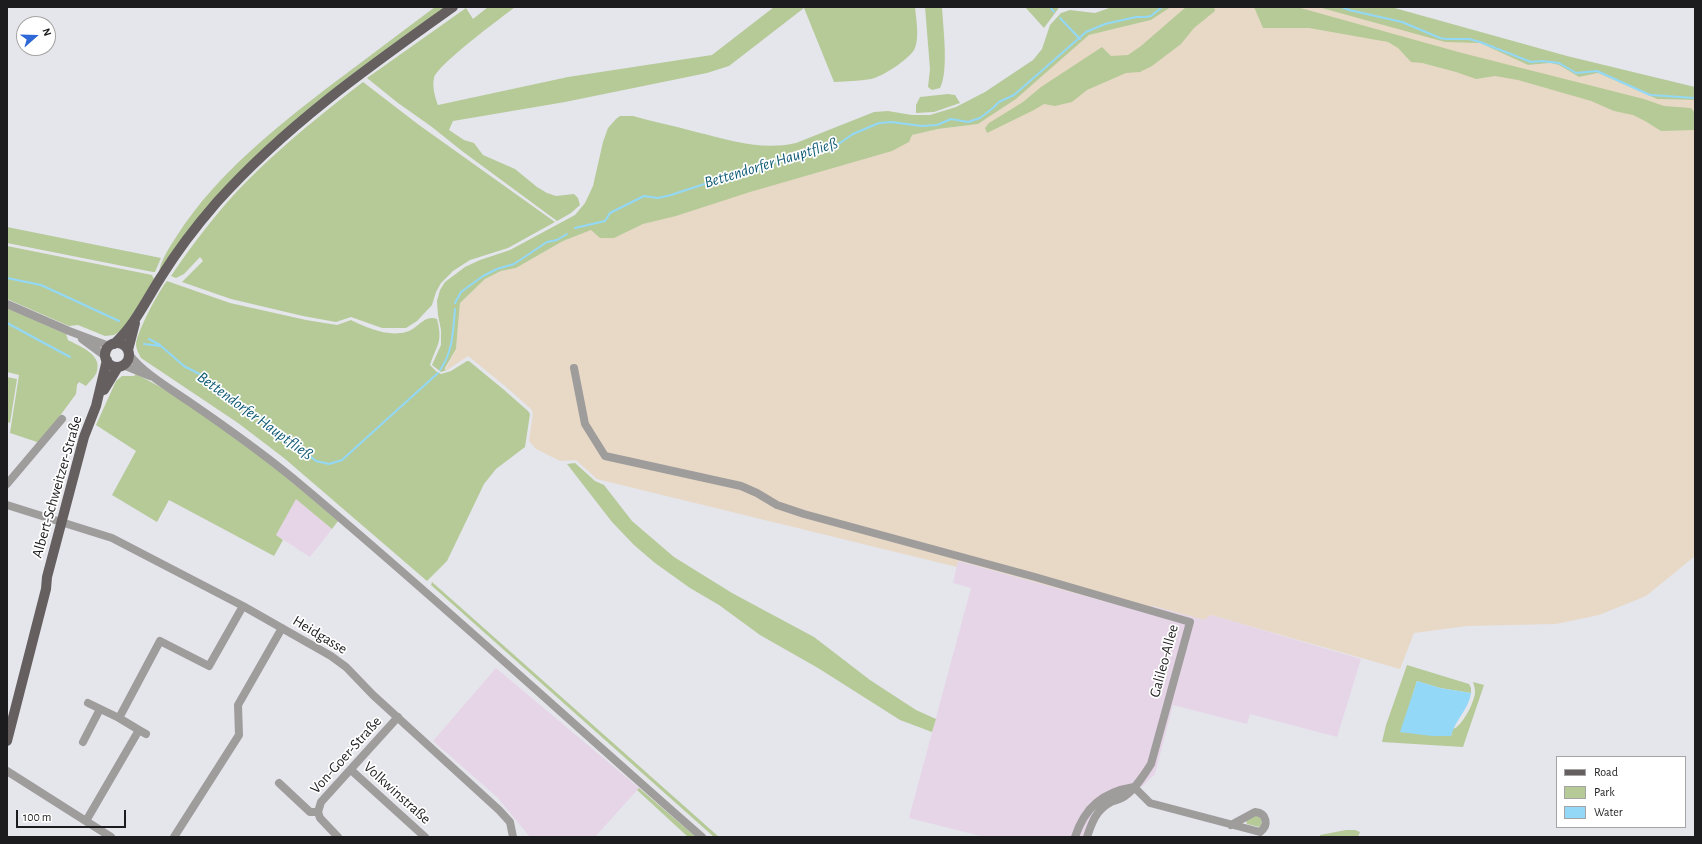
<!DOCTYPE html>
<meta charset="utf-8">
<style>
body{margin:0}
#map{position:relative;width:1702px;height:844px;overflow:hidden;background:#e5e5ec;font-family:"Alegreya Sans",sans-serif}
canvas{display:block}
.frame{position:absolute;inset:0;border:8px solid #1c1c1e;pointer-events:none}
.legend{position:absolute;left:1556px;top:756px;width:130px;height:72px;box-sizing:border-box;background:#fff;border:1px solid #a4a4a5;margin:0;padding:5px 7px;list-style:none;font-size:12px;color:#1c1c1e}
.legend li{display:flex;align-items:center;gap:8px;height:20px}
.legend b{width:20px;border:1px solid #a4a4a5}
.north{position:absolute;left:16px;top:16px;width:40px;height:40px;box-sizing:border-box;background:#fff;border:1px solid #a4a4a5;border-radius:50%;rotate:70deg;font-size:11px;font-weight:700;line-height:16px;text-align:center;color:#1c1c1e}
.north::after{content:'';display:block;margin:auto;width:14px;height:18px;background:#2e68d6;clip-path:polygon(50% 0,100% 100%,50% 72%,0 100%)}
.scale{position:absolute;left:16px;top:810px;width:110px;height:18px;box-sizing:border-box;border:2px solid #1c1c1e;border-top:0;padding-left:5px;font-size:12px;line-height:14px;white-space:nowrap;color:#1c1c1e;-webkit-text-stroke:3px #fff;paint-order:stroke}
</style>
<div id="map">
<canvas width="1702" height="844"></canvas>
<div class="frame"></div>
<ul class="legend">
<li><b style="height:5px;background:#655f60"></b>Road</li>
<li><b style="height:11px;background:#b6ca98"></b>Park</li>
<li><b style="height:11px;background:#93d8f7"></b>Water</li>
</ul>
<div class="north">N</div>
<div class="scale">100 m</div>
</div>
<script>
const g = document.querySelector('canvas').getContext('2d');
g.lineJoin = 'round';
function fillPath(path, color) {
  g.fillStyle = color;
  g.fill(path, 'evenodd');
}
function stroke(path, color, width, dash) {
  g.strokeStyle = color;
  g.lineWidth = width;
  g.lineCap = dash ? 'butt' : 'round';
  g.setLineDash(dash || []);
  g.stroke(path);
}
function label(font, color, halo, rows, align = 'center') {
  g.font = font + ' "Alegreya Sans",sans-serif';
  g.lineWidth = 3.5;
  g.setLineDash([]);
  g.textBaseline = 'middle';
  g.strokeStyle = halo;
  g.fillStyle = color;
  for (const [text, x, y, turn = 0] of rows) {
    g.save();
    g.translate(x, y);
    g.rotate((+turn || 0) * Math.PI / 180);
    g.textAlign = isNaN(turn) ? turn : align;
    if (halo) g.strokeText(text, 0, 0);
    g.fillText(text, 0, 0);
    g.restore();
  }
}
const commercial = new Path2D(`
 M1171,7H1318L1480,43L1528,65L1550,63L1559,65L1579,77L1598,73L1657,99L1695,100V556L1646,596L1599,615L1556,624L1467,626L1414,633L1400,669L1211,615L1204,620L1153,606L1150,614L959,561L957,567L605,481L597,479L576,460L560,461L536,449L529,441L533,413L531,409L505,386L468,356L447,370H445L456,349L460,303L485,279L501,271L516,268L563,241L602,225L824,154L938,129L978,124L1016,99L1089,35L1151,20Z`);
const industrial = new Path2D(`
 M296,498L332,529L310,557L276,535Z
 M958,561L1150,614L1152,606L1204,620L1211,615L1361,659L1337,737L1250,714L1247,724L1173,705L1155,774L1130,798L1111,804L1101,811L1089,837H985L909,818L971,588L953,583Z
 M496,668L639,788L595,837H530L497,797L433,741Z`);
const green = new Path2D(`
 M435,7H446L303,114L159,272C161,259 171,245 178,234C218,173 274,129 331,85C366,59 400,33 435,7Z
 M488,7H515C501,18 437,65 434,78C432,87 435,97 438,105L568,77L712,55L774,7H915C916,19 920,39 914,50C909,59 882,77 871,79C859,81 847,81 834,82L804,8L729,66L707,73L565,102L453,121L449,130L464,140L474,143L483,155L515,169L537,187L547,193L556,196L574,194L578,198L580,205L571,213L557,221L462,151L432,127L398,103L367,78L466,8L473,19Z
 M925,7H942C943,27 949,71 940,88L932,90L928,87L930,69Z
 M1025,7H1058V9L1044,28Z
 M1112,7H1171L1151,20L1089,35L1016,99L978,124L938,129L912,135L909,142L892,151L750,192L676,216L643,224L614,238H600L591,230L563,241L516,268L501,271L485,279L460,303L456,349L445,368V370H447L441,372L432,365L441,345V330L438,315L437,301L440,290L445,282L465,267L480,260L510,250L575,215L585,203L593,186L603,142L608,128L616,119L620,116H633C654,122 675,126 696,132C730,140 761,151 796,143L874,112L888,111L912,115H930L956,107L985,92L1033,60L1042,49L1050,25L1061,13L1070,10L1095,13Z
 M1186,7H1214L1215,11L1194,28L1181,44L1152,66L1140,72L1126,73L1087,90L1072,102L1055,106L1044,104L1034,110L987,133L985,128L989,123L1023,102L1041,87L1102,47L1111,56L1128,55L1141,46Z
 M1254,7H1297L1462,53L1644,99L1664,106L1691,108L1695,113V130L1661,131L1645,121L1633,115L1614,111L1591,101L1518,80L1495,76L1476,79L1456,72L1422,63L1411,62L1398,48L1388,42L1309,28H1263Z
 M1318,7H1391L1567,56L1695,87V100L1657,99L1598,73L1579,77L1559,65L1550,63L1528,65L1480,43L1445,42Z
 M363,82L419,125L555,222L508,248L470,260L453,271L441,283L436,292L432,305L417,321L406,328H382L351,317L336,322L303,316L231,299L182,282L203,261L200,257L184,274L176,278L171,276C194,242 220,208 249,179C285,143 324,112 363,82Z
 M948,94L955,95L960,103L934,112L916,113V105L920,97Z
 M7,227L161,258L155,272H153L7,243Z
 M7,246L152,275L154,279L125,328L114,335L105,336L78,325L69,326L7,299Z
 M167,281L230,303L306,320L337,325L351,320C367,328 388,337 406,332C418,329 424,314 437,319C443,343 437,344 430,365L436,371L441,374L451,371L467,361H469L503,389L528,411L530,414L525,447L496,469L484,484L447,561L427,581L284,458L238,423L141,358C139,354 136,349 136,344C137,332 159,290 167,281Z
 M7,308L66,334L68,340C79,346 102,354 97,371C96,376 89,382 86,386L79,382L77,385L76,394L40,443L10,433L19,375L7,372Z
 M136,374C210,411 275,467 338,521L332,529L296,499L276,535L283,540L274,556L169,500L157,522L112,495L136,451L96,425L116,381L122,376H134Z
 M7,377L17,379L10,423L7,422Z
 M575,463L595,481L604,485L632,521L674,557L732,593L814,637L870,680L916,710L936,719L932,732L900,720L818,668L760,635L719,605L690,588L655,563L634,545L612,522L567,464Z
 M432,582L719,837H714L431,585Z
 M1407,665L1469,684L1471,688V693L1440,688L1417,681L1401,732L1451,736L1453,729C1462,727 1475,701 1475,692C1475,688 1474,685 1473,682L1484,685L1463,747L1382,742L1386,725Z
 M639,788L696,837H688L637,790Z
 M1254,816H1257L1262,819L1261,825L1259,827L1247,824L1246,821Z
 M1346,830H1355L1360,832L1358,837H1320V835Z`);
const water = new Path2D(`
 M1417,681L1440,688L1471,693C1469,709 1455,720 1451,736H1432L1400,732Z`);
const stream = new Path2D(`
 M1050,7L1054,12
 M1342,7L1349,10L1402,22L1440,38L1446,39H1469L1480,42L1531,62L1542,61L1559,63L1576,73L1597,71L1650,95L1695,98
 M1060,18L1080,39
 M575,228L605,221L610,213L644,196L658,198L671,195L717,180L761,169L770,164L796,155L815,153L827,149L840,143L853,134L879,123L891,122L922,126L937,125L951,119L968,122L980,118L993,108L999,102L1014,95L1086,32L1105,24L1136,17H1146L1151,16L1162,7
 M7,278L41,285L119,321
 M455,303L461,292L483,276L497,269L514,264L547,242L557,240L567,234
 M7,323L70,357
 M149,339L160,345
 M144,344L161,346L184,366L205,377L261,417L316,461L329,464L342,460L438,373
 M440,370C453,352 453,331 455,309`);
const minor = new Path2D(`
 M7,304L69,331L109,346
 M82,339L105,356
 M129,354C143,373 171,389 191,403C226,427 261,452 294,479C433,595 566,718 702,837
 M123,365L150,376
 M574,368L585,424L605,456L741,486L757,493L777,505L804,514L1035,577L1190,622L1151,764C1144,775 1136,788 1125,796C1121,799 1116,800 1111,802C1096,810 1092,822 1087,837
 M7,484L62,419
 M7,505L112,538L243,606L331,656L346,667L373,695L499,810L510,822L513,837
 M88,703L119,718
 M139,730L146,734
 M83,742L100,709
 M351,770L425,837
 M7,771L111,837
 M279,783L310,812H318L320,818L338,837
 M1134,787L1150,803L1260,832C1269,825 1267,813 1255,812L1231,825
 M318,812L321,802L398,717
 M86,821L139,730L119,718L160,641L209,666L243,606
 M174,837L239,735L238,705L282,628
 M1075,837C1085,807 1103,792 1134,787`);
const major = new Path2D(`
 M105 355a12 12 0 1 1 24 0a12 12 0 1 1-24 0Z
 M114,344C135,325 146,300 161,277C177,251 197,225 217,202C286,125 370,66 453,7
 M128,350L135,323
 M104,390L118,367
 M7,741L46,589L47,577L84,437L96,406L107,360`);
const streetNames = [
 ["Albert-Schweitzer-Straße",57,487,-74],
 ["Heidgasse",320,635,31],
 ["Galileo-Allee",1164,661,-75],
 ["Von-Goer-Straße",346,755,-48],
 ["Volkwinstraße",397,793,42]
];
const waterNames = [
 ["Bettendorfer Hauptfließ",771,163,-17],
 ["Bettendorfer Hauptfließ",255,416,36]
];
fillPath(commercial, '#e8d9c6');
fillPath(industrial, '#e6d5e7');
fillPath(green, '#b6ca98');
fillPath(water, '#93d8f7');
stroke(stream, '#93d8f7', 2);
stroke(minor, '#9f9c9c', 8);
stroke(major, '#655f60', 10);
label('15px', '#1c1c1e', '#fff', streetNames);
label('italic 16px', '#0f5a74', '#fff', waterNames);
</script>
